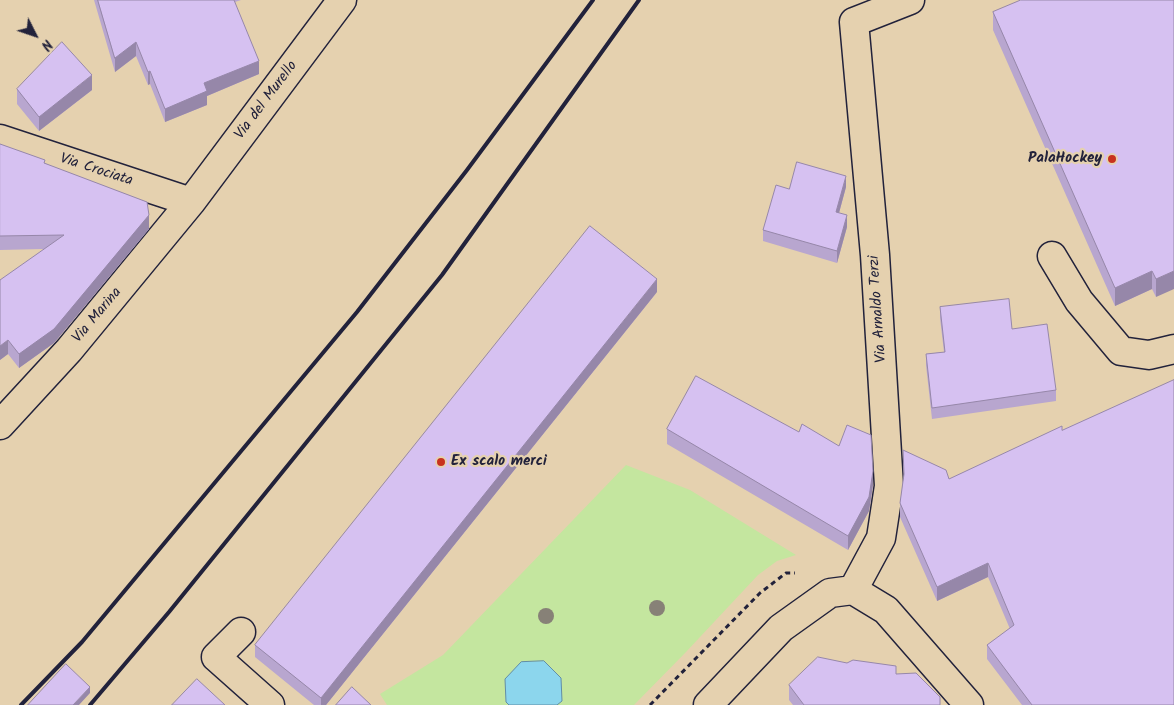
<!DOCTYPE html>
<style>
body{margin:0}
#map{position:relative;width:1174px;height:705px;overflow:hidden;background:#e5d1af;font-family:Kalam,sans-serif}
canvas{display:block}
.north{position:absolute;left:10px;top:10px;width:50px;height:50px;-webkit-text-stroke:4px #e5d1af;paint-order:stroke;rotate:131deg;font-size:14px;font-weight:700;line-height:20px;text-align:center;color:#22223b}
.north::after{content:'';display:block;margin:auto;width:18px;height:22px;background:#22223b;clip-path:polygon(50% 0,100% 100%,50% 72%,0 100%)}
</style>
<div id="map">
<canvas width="1174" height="705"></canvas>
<div class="north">N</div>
</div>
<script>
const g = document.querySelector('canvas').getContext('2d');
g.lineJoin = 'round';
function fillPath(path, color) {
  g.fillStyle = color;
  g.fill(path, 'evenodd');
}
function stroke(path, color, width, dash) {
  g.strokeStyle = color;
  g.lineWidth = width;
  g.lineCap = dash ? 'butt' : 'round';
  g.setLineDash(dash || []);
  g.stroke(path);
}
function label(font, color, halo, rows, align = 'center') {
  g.font = font + ' Kalam,sans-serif';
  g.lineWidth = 4.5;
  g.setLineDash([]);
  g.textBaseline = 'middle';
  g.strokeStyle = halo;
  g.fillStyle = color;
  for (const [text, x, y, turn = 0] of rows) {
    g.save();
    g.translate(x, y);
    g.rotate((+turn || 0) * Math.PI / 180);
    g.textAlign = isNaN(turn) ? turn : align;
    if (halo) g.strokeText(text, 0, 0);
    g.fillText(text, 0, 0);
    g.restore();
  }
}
const green = new Path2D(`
 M626,465L690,490L796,555L777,561L758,575L686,652L634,705H387L380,694L443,655Z`);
const water = new Path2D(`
 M544,661L561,678L562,701L557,705H509L506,702L505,679L521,662Z`);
const path = new Path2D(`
 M650,705L760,593L786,573H795`);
const minor = new Path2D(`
 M854,22L910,0
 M0,139L191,202
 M1052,256L1079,301L1121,351L1149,355L1174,349
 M0,425L69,350L191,202L342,0
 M853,590L881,538L889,486L875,255L854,22
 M241,632L216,657L270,705
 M708,705L781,628L830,593L853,590L886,610L969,705`);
const rail = new Path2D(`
 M21,705L82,642L357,312L467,170L593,0
 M90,705L169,612L442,275L639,0`);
const trees = [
 [657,608],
 [546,616]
];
const wall = new Path2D(`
 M94,0H241L235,2L259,74L207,96V105L165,122L150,84L148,85L136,56L115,72Z
 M1174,0L1156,297L1152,289L1115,306L993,30V12Z
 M17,89L92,90L39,131L17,104Z
 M0,144L45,163L149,229L54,343L19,368L8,354L0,360L43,249L0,250Z
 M846,187L839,213L847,227L837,263L763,241V230L789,189Z
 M657,292L326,705H314L255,657V645Z
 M940,307L1012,329L1056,390V401L932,419L926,365V354L944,352L940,318Z
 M667,429L873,485L869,511L848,550L667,444Z
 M1062,430L1174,705H1022L987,659V645L1010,629L988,577L937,601L900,517V503L904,477L903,450L949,479Z
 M896,674L940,705H793L789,700V685Z`);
const shadedWall = new Path2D(`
 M136,42V56L115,72V58Z
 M259,61V74L207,96V105L165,122V109L204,83Z
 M150,71V84L148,85V72Z
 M92,75V90L39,131V117Z
 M846,176V187L836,224V212Z
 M149,215V229L54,343L19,368V354Z
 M847,215V227L837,263V251Z
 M1152,271V289L1115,306V288Z
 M1174,271V289L1156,297V279Z
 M657,279V292L326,705H321V698Z
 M8,340V354L0,360V346Z
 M873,471V485L869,511L848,550V536Z
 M988,563V577L937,601V587Z
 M90,687V693L79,705H73Z`);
const building = new Path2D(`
 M98,0H234L259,61L204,83L207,91L165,109L150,71L148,72L136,42L115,58Z
 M1021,0H1174V271L1156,279L1152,271L1115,288L993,12Z
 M62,42L92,75L39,117L17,89Z
 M0,144L45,160L44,163L147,202L149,215L54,329L19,354L8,340L0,346V280L64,235L0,236Z
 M797,162L846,176L836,212L847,215L837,251L763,230L776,185L789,189Z
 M590,226L657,279L321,698L255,645Z
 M1009,299L1012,329L1047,324L1056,390L932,408L926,354L945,352L940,307Z
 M696,376L799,432L802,424L839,446L847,425L871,435L873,471L869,497L848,536L667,429Z
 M1174,380V705H1032L987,645L1014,625L988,563L937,587L900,503L904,474L903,450L946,470L949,479L1062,426V430Z
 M818,657L847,663L853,660L896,666V674L916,673L940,697V705H804L789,685Z
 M66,664L90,687L73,705H28Z
 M197,679L225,705H172Z
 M352,687L371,705H336Z`);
const markers = [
 [1112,159,5,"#c8321e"],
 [441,462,5,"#c8321e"]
];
const streetNames = [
 ["Via del Murello",267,101,-53],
 ["Via Crociata",96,171,18],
 ["Via Arnaldo Terzi",879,309,-94],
 ["Via Marina",98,316,-50]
];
const poiNames = [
 ["PalaHockey",1102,159],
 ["Ex scalo merci",451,462,"left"]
];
fillPath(green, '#c4e69f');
fillPath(water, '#8cd6ed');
stroke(water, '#628ea6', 1);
stroke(minor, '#22223b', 31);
stroke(path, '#22223b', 3, [5, 4]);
stroke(minor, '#e5d1af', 28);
stroke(rail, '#22223b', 4);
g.fillStyle = '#878177';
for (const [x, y] of trees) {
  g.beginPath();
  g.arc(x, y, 8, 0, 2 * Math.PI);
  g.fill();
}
fillPath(wall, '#b8a6cf');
fillPath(shadedWall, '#9687a9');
fillPath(building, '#d6c1f1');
stroke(building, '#9687a9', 1);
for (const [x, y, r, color] of markers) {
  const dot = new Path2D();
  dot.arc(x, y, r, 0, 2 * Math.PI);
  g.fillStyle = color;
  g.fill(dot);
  stroke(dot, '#e5d1af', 2);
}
label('15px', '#22223b', '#e5d1af', streetNames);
label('bold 15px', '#22223b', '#e5d1af', poiNames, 'right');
</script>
